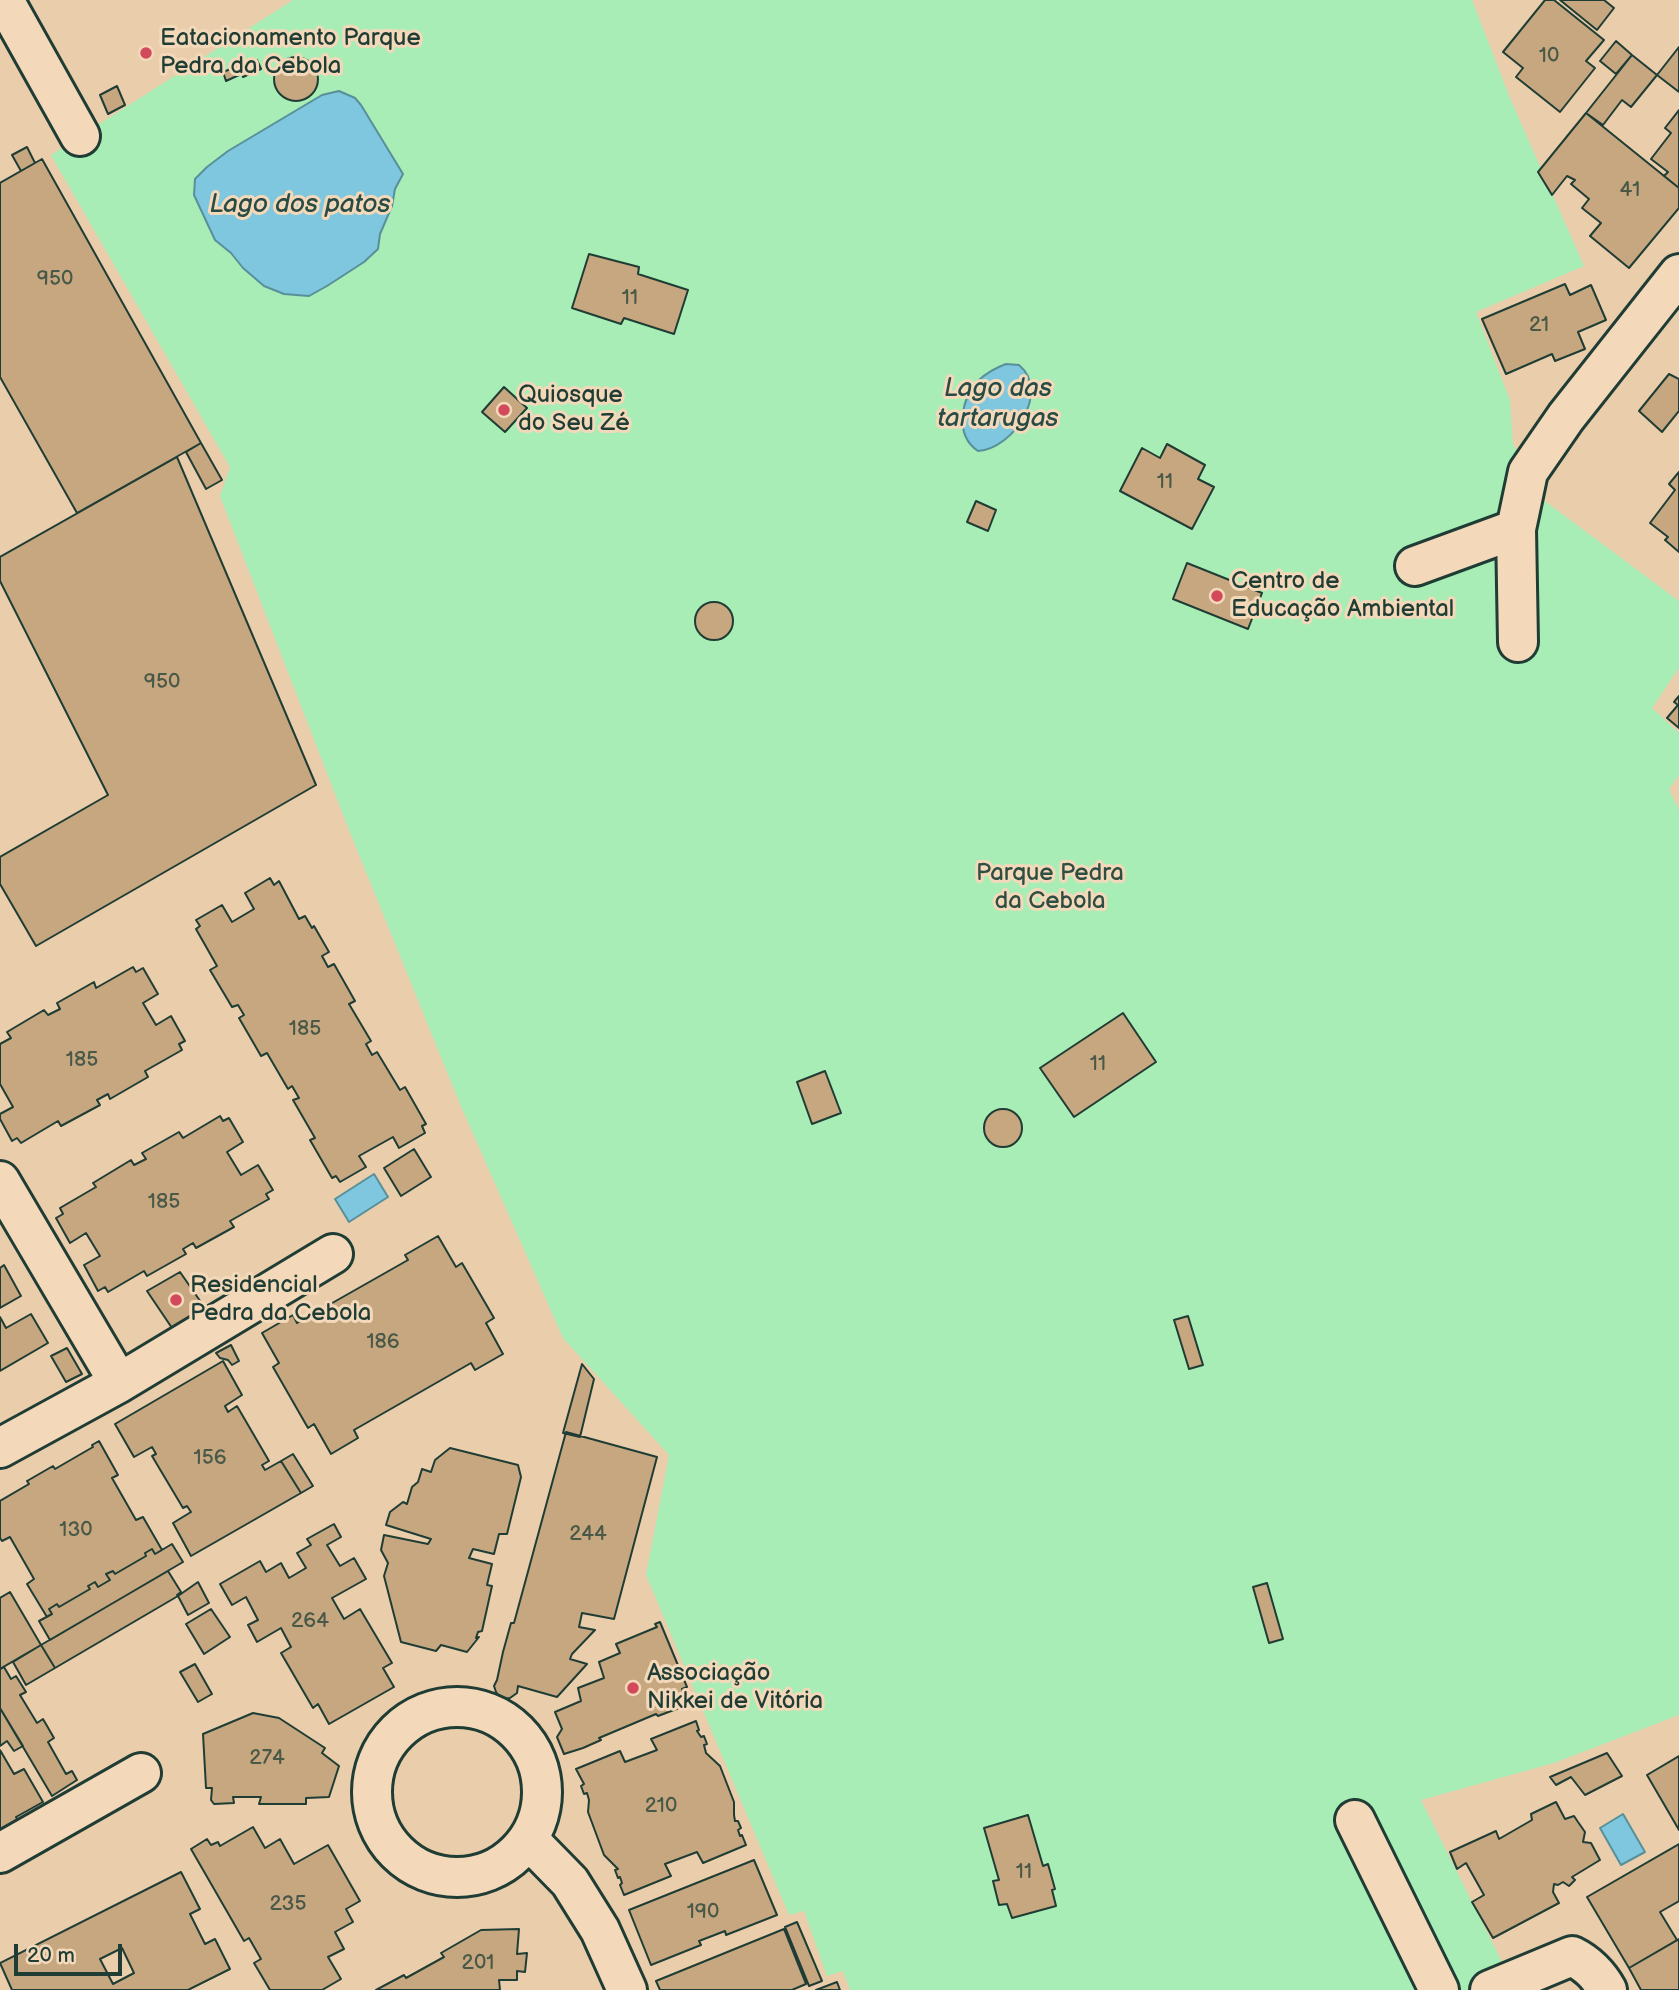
<!DOCTYPE html>
<meta charset="utf-8">
<style>
body{margin:0}
#map{position:relative;width:1679px;height:1990px;overflow:hidden;background:#eacdab;font-family:"Balsamiq Sans",sans-serif}
canvas{display:block}
.scale{position:absolute;left:14px;top:1944px;width:108px;height:32px;box-sizing:border-box;border:4px solid #1f3d34;border-top:0;padding-left:9px;font-size:21px;line-height:24px;white-space:nowrap;color:#1f3d34;-webkit-text-stroke:5px #f3d9ba;paint-order:stroke}
</style>
<div id="map">
<canvas width="1679" height="1990"></canvas>
<div class="scale">20 m</div>
</div>
<script>
const g = document.querySelector('canvas').getContext('2d');
g.lineJoin = 'round';
function fillPath(path, color) {
  g.fillStyle = color;
  g.fill(path, 'evenodd');
}
function stroke(path, color, width, dash) {
  g.strokeStyle = color;
  g.lineWidth = width;
  g.lineCap = dash ? 'butt' : 'round';
  g.setLineDash(dash || []);
  g.stroke(path);
}
function label(font, color, halo, rows, align = 'center') {
  g.font = font + ' "Balsamiq Sans",sans-serif';
  g.lineWidth = 6;
  g.setLineDash([]);
  g.textBaseline = 'middle';
  g.strokeStyle = halo;
  g.fillStyle = color;
  for (const [text, x, y, turn = 0] of rows) {
    g.save();
    g.translate(x, y);
    g.rotate((+turn || 0) * Math.PI / 180);
    g.textAlign = isNaN(turn) ? turn : align;
    if (halo) g.strokeText(text, 0, 0);
    g.fillText(text, 0, 0);
    g.restore();
  }
}
const green = new Path2D(`
 M293,0H1472L1510,98L1584,266L1476,312L1510,400L1513,444L1542,499L1679,601V668L1652,708L1679,733V775L1669,789L1679,810V1715L1554,1763L1421,1800L1516,1990H850L843,1971L827,1976L804,1911L789,1915L646,1575L669,1455L563,1338L460,1104L347,825L220,496L230,467L51,155Z`);
const water = new Path2D(`
 M339,91L355,98L361,105L403,174L395,189L392,206L380,234L378,249L364,262L327,286L309,296L284,294L264,286L243,268L231,253L215,240L194,195L195,179L207,167L228,151L322,95Z
 M1006,364L1019,365C1051,392 1013,449 978,451C954,435 961,399 978,381C986,373 995,368 1006,364Z
 M374,1174L388,1197L349,1222L335,1199Z
 M1623,1814L1645,1852L1621,1865L1600,1828Z`);
const building = new Path2D(`
 M1545,0H1554L1604,40L1586,61L1595,68L1560,112L1516,77L1523,68L1503,52Z
 M1560,0H1604L1614,8L1597,30Z
 M1616,41L1632,55L1616,74L1600,61Z
 M1679,47V92L1657,75Z
 M1632,55L1657,75L1631,107L1622,100L1603,125L1586,113Z
 M274 79a22 22 0 1 1 44 0a22 22 0 1 1-44 0Z
 M257,60L261,69L243,77L239,67Z
 M236,67L239,75L226,81L223,72Z
 M117,86L125,105L108,114L100,95Z
 M1679,110V188L1664,176L1668,172L1651,159L1671,133L1665,128Z
 M1586,113L1679,188V208L1629,268L1590,236L1601,223L1582,208L1589,199L1571,184L1575,180L1567,176L1552,195L1538,172Z
 M27,147L35,163L21,171L12,155Z
 M42,159L201,443L77,513L0,377V183Z
 M589,254L639,267L638,274L688,290L674,334L624,318L621,324L572,308Z
 M1565,284L1570,295L1591,285L1606,320L1578,332L1585,349L1555,361L1552,354L1506,374L1482,319Z
 M1669,374L1679,379V411L1662,432L1639,411Z
 M504,387L527,408L505,432L482,412Z
 M201,443L222,480L206,489L186,452Z
 M1167,444L1205,465L1198,479L1214,487L1192,529L1120,491L1142,448L1160,458Z
 M177,457L316,785L36,946L0,884V857L108,795L0,581V557Z
 M1679,472V552L1665,540L1668,537L1650,523L1675,490L1669,484Z
 M976,501L996,510L988,531L967,522Z
 M1187,563L1262,593L1248,629L1173,599Z
 M695 621a19 19 0 1 1 38 0a19 19 0 1 1-38 0Z
 M1679,696V728L1667,718L1678,705L1674,702Z
 M270,878L274,885L279,881L299,919L305,916L312,928L314,926L329,952L322,956L328,967L334,964L355,1001L349,1004L371,1041L366,1044L372,1055L377,1052L400,1090L405,1087L426,1124L422,1126L425,1133L399,1148L393,1137L359,1156L366,1167L340,1182L336,1176L332,1178L310,1140L315,1138L293,1100L299,1098L292,1086L288,1089L267,1053L261,1056L239,1018L244,1015L238,1005L232,1007L210,970L217,966L196,929L200,926L196,920L222,905L232,922L254,909L245,893Z
 M133,967L136,972L143,968L158,994L143,1003L156,1025L171,1016L185,1041L179,1044L182,1050L145,1071L148,1077L110,1099L108,1094L97,1100L100,1105L61,1126L58,1121L21,1143L17,1138L12,1141L0,1119V1114L13,1107L0,1084V1044L11,1038L7,1032L44,1010L48,1015L60,1009L57,1003L94,982L96,988Z
 M1123,1013L1156,1062L1074,1117L1040,1068Z
 M825,1071L841,1113L812,1124L797,1082Z
 M984 1128a19 19 0 1 1 38 0a19 19 0 1 1-38 0Z
 M220,1116L223,1121L229,1118L243,1142L227,1152L241,1175L258,1165L273,1190L266,1194L269,1199L230,1221L234,1227L196,1248L193,1243L183,1249L186,1254L147,1276L144,1271L108,1292L105,1287L98,1291L84,1265L100,1256L86,1233L70,1243L56,1218L63,1214L60,1208L96,1187L93,1183L131,1160L134,1165L146,1159L142,1153L179,1132L183,1138Z
 M414,1149L431,1177L401,1196L384,1168Z
 M438,1236L456,1267L462,1263L494,1318L486,1323L503,1354L475,1370L471,1363L354,1430L358,1438L331,1454L314,1424L308,1428L273,1367L279,1363L262,1333L293,1315L297,1323L408,1260L405,1255Z
 M4,1265L21,1296L0,1308V1268Z
 M180,1272L205,1308L172,1328L147,1291Z
 M31,1314L48,1343L0,1371V1317L6,1328Z
 M1188,1316L1203,1365L1189,1369L1174,1320Z
 M231,1345L239,1361L232,1365L228,1360L220,1358L216,1353Z
 M67,1348L82,1374L66,1382L51,1356Z
 M223,1361L242,1395L225,1406L228,1412L237,1406L269,1461L262,1465L265,1470L281,1461L301,1493L191,1556L173,1523L191,1512L187,1506L183,1508L152,1456L156,1454L152,1447L134,1457L115,1424Z
 M582,1364L594,1379L580,1437L563,1433Z
 M566,1432L657,1457L614,1619L582,1613L579,1627L595,1630L572,1654L570,1659L587,1664L557,1697L518,1686L517,1693L510,1698L501,1699L496,1692L494,1686L497,1680L503,1652L511,1623H514Z
 M99,1441L118,1475L112,1478L136,1520L143,1517L162,1550L155,1554L152,1549L145,1553L146,1556L115,1574L113,1571L106,1574L110,1580L98,1587L95,1582L88,1586L90,1589L59,1607L57,1604L49,1609L52,1614L47,1617L27,1584L34,1579L10,1537L2,1541L0,1538V1501L29,1484L27,1481L53,1466L55,1469L93,1447L92,1445Z
 M450,1448L518,1465L521,1477L507,1534H499L494,1554L473,1549L469,1558L492,1564L487,1585L492,1586L482,1631L478,1632L476,1638L479,1637L467,1652L441,1645L436,1651L401,1642L384,1576L388,1563L381,1550L384,1535L428,1544L431,1539L386,1525L390,1512L403,1502L407,1504L412,1487L418,1482L422,1469L431,1472L435,1460Z
 M293,1454L313,1486L301,1493L281,1461Z
 M334,1524L341,1537L327,1545L340,1566L354,1558L366,1579L332,1598L344,1619L360,1609L392,1663L383,1668L394,1687L329,1724L318,1704L313,1708L281,1653L291,1647L281,1628L257,1642L248,1625L258,1620L246,1597L232,1605L220,1584L260,1561L266,1572L281,1563L289,1578L306,1568L297,1553L311,1545L307,1539Z
 M172,1544L183,1562L50,1640L39,1621L52,1614L49,1609L57,1604L59,1607L90,1589L88,1586L95,1582L98,1587L110,1580L106,1574L113,1571L115,1574L146,1556L145,1553L152,1549L155,1554Z
 M168,1571L181,1592L177,1595L178,1596L55,1668L41,1645Z
 M198,1582L209,1603L188,1615L178,1596Z
 M1267,1583L1283,1639L1269,1643L1253,1587Z
 M10,1592L41,1645L0,1669V1598Z
 M211,1609L230,1637L204,1654L186,1624Z
 M660,1622L687,1687L682,1689L687,1705L658,1716L656,1714L599,1738L601,1740L583,1748L564,1754L557,1737L562,1729L555,1712L581,1701L578,1688L604,1678L599,1662L620,1653L616,1644L657,1627L655,1624Z
 M41,1645L55,1668L26,1685L13,1662Z
 M195,1664L212,1694L198,1702L180,1672Z
 M4,1667L11,1679L16,1676L26,1692L20,1695L37,1723L43,1719L54,1738L48,1742L66,1774L72,1771L77,1780L52,1796L0,1708V1669Z
 M0,1708L23,1746L14,1751L7,1741L0,1746Z
 M253,1713L279,1718L325,1748L322,1753L339,1766L329,1797L306,1798V1804H259L261,1797H233L234,1803L214,1804L211,1800L212,1788H206L203,1734Z
 M696,1721L699,1730L697,1731L701,1737L704,1736L707,1744L704,1745L706,1753L720,1766L734,1802V1815L735,1821H738L741,1828L738,1830L740,1836L742,1835L746,1845L703,1863L697,1852L665,1864L671,1876L624,1895L620,1885L622,1883L620,1877L618,1878L615,1870L618,1869L604,1855L588,1812L589,1800L587,1793L584,1794L581,1786L584,1784L576,1769L620,1751L625,1762L657,1750L651,1739Z
 M0,1750L14,1774L24,1769L43,1802L16,1817L20,1824L0,1836Z
 M1607,1753L1622,1776L1585,1795L1571,1777L1556,1785L1550,1777Z
 M1679,1756V1830L1647,1775Z
 M1556,1802L1565,1819L1574,1816L1578,1822L1585,1832L1583,1842L1591,1843L1600,1860L1572,1877L1575,1880L1569,1886L1563,1882L1558,1885L1554,1884L1553,1892L1559,1903L1493,1938L1472,1902L1484,1895L1466,1863L1457,1869L1450,1852L1496,1831L1499,1839L1532,1820L1531,1814Z
 M1028,1815L1043,1866L1048,1864L1055,1889L1052,1890L1056,1906L1012,1918L1007,1904L999,1905L993,1881L999,1880L984,1828Z
 M253,1827L265,1848L280,1839L294,1864L328,1845L360,1901L346,1909L353,1922L335,1932L344,1949L328,1957L341,1979L322,1990H270L254,1963L261,1959L249,1938L244,1941L191,1849L207,1839L211,1845L218,1842L220,1846Z
 M1679,1844V1901L1660,1912L1677,1940L1629,1968L1587,1897Z
 M754,1860L777,1915L726,1935L725,1931L699,1941L701,1945L651,1965L629,1910Z
 M181,1872L200,1909L190,1914L205,1944L215,1939L230,1969L188,1990H12L0,1963ZM122,1948L134,1973L113,1984L100,1959Z
 M797,1922L822,1981L809,1986L785,1927Z
 M519,1929L517,1954L527,1953L525,1972L517,1971V1980H499L500,1990H376L404,1975L406,1978L444,1957L441,1953L481,1930Z
 M784,1929L806,1984L792,1990H660L656,1981Z
 M1679,1939V1990H1641L1629,1968Z
 M837,1982L840,1990H816Z`);
const minor = new Path2D(`
 M4,0L80,136
 M1415,566L1516,529
 M1518,642L1516,529L1528,472L1566,417L1679,274
 M0,1181L119,1383
 M0,1448L119,1383L333,1254
 M372 1792a85 85 0 1 1 170 0a85 85 0 1 1-170 0Z
 M1355,1820L1439,1990
 M528,1839L570,1882L600,1930L627,1990
 M0,1853L141,1773
 M1490,1990L1572,1956C1588,1964 1598,1974 1607,1990`);
const markers = [
 [146,53,7,"#d1495b"],
 [504,410,7,"#d1495b"],
 [1217,596,7,"#d1495b"],
 [176,1300,7,"#d1495b"],
 [633,1688,7,"#d1495b"]
];
const numberNames = [
 ["10",1549,57],
 ["41",1630,191],
 ["950",55,280],
 ["11",630,299],
 ["21",1539,326],
 ["11",1165,483],
 ["950",162,683],
 ["185",305,1030],
 ["185",82,1061],
 ["11",1098,1065],
 ["185",164,1203],
 ["186",383,1343],
 ["156",210,1459],
 ["130",76,1531],
 ["244",588,1535],
 ["264",310,1622],
 ["274",267,1759],
 ["210",661,1807],
 ["11",1024,1873],
 ["235",288,1905],
 ["190",703,1913],
 ["201",478,1964]
];
const poiNames = [
 ["Eatacionamento Parque",160,39],
 ["Pedra da Cebola",160,67],
 ["Quiosque",518,396],
 ["do Seu Zé",518,424],
 ["Centro de",1231,582],
 ["Educação Ambiental",1231,610],
 ["Residencial",190,1286],
 ["Pedra da Cebola",190,1314],
 ["Associação",647,1674],
 ["Nikkei de Vitória",647,1702]
];
const parkNames = [
 ["Parque Pedra",1050,874],
 ["da Cebola",1050,902]
];
const waterNames = [
 ["Lago dos patos",300,205],
 ["Lago das",998,389],
 ["tartarugas",998,419]
];
fillPath(green, '#a8ecb6');
fillPath(water, '#7ec7de');
stroke(water, '#58909a', 2);
fillPath(building, '#c6a780');
stroke(building, '#1f3d34', 2);
stroke(minor, '#1f3d34', 44);
stroke(minor, '#f3d9ba', 38);
for (const [x, y, r, color] of markers) {
  const dot = new Path2D();
  dot.arc(x, y, r, 0, 2 * Math.PI);
  g.fillStyle = color;
  g.fill(dot);
  stroke(dot, '#f3d9ba', 2.5);
}
label('21px', '#495847', null, numberNames);
label('24px', '#1f3d34', '#f3d9ba', poiNames, 'left');
label('24px', '#2d4e41', '#f3d9ba', parkNames);
label('italic 26px', '#284b45', '#f3d9ba', waterNames);
</script>
